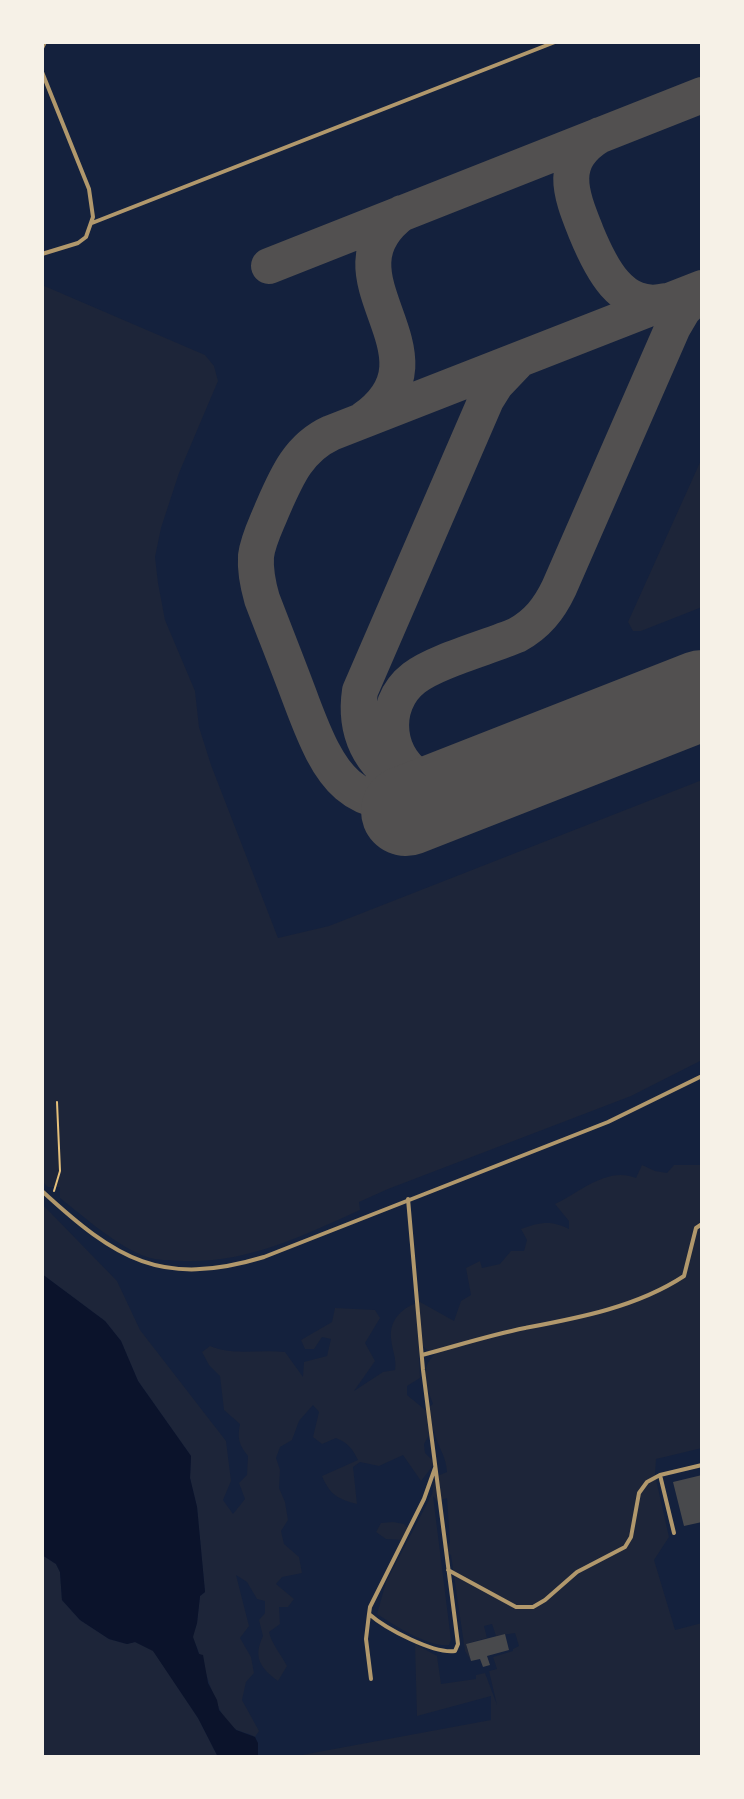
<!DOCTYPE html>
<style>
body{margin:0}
#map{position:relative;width:744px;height:1799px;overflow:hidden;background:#14213d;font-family:"Varela Round",sans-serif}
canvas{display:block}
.frame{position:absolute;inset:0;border:44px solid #f6f1e7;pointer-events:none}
</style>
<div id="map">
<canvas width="744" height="1799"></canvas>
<div class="frame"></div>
</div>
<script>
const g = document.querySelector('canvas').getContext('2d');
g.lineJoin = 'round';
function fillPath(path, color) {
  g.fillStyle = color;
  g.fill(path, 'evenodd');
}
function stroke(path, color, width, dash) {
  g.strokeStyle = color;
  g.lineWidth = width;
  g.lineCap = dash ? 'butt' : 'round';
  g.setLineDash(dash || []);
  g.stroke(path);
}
const green = new Path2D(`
 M42,285L205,355L214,366L218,381L179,473L161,528L155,557L158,583L165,620L195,691L199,727L211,765L278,938L329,926L702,780V1060L631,1096L388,1189L359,1202L360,1210C302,1236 248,1263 184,1261C172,1260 159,1261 147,1257C118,1247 84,1217 60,1198V1187H48L42,1181Z
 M702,458V607L641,631H633L628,622Z
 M642,1165L655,1171L667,1173L674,1165H702V1448L656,1459L655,1475L669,1537L654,1560L675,1630L702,1623V1757H291L491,1720V1696L417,1716L415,1644L437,1656L441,1684L476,1679V1675L485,1673L497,1705L489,1671L497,1669L493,1657L513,1651V1649L519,1646L515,1633L496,1636L492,1624L484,1626L487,1638L466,1644L471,1661L465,1651L451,1555L446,1552L450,1543L447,1498L437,1501L433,1496L451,1640L449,1645C429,1648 394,1625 377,1614L386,1582L432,1494L435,1477L447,1472C446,1455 437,1446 433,1428L424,1444L425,1453L435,1463L421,1481L403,1455L379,1466L360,1462L353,1467L357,1504C338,1499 330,1495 322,1476L358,1460C352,1448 348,1443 336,1438L322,1444L313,1437L319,1412L313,1405L299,1421L292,1440L280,1447L276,1458L280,1470L279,1488L285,1502L288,1520L281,1531L284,1544L299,1557L302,1573L282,1577L276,1584L294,1599L288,1607H279L280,1624L269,1632C272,1645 281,1654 287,1666L278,1681C260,1668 253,1657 263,1636L259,1620L265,1613V1601L257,1599L247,1582L236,1575L249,1626L240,1638L251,1657L254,1673L246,1682L242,1700L259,1731L255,1737C249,1733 243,1733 237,1730C214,1719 205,1659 192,1637L197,1623L200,1596L205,1592L197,1507L190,1478L191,1456L138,1381L121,1341L105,1321L42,1274V1204L117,1281L140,1330L226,1441L231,1481L223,1500L233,1514L245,1499L239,1483L247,1475L248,1456C239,1445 237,1438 240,1424L224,1410L220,1376L209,1365L202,1352L210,1346C232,1356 259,1349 285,1352L303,1377L304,1362L327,1356L331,1339L322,1337L314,1349H305L301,1340L332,1322L335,1308L375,1310L380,1318L365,1343L375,1361L354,1391L383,1372L395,1370C397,1359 392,1350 391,1338C389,1319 404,1306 420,1302L454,1321L461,1301L471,1295L466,1268L480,1261L482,1268L500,1264L511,1251H524L527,1240L521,1229C540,1222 551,1220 569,1229V1221L555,1204C579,1193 607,1166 636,1178ZM422,1346L429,1351L439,1350C418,1368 425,1381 433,1404L428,1408L429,1413L407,1395V1386L420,1378L419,1355Z
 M393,1522L404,1524L409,1530L403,1540L386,1539L376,1532L381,1523Z
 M42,1555L56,1564L60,1572L62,1600L80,1620L109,1639L127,1644L135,1642L153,1650L198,1718L218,1757H42Z`);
const water = new Path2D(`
 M42,1274L105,1321L121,1341L138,1381L191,1456L190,1478L197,1507L205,1592L200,1596L197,1623L193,1637L199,1654L203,1655L208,1683L217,1700L219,1710L236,1730L255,1737L258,1743V1757H218L198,1718L153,1651L135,1642L127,1644L109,1639L80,1620L62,1600L60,1572L56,1564L42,1555Z`);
const taxiway = new Path2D(`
 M600,135C557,161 571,194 586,232C600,266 621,312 666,301
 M269,266L702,95
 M364,419C457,354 317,277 402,213
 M405,783C369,765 354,731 360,691L486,400L496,384L516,363
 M468,787C454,786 439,787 426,781C385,762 379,705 414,678C436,661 489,647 517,635C537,624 549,609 559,588L673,327L683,310L702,291
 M439,799C350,816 330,777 302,703C289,668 275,633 262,599C258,585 255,571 256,556C258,540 266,525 272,510C286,478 298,448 331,433L702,288`);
const runway = new Path2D(`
 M406,811L702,695`);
const building = new Path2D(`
 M702,1475V1522L684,1526L673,1482Z
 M505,1634L509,1650L487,1656L490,1665L483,1667L480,1659L471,1661L466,1644Z`);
const path = new Path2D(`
 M54,1191L60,1171L57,1102`);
const service = new Path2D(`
 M42,48L45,42
 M42,72L89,189L93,217L86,237L78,243L42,254
 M92,223L555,42
 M42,1191C116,1259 161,1288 264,1257L608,1122L702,1076
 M408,1199L423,1370L458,1644L455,1651C434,1654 386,1629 369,1614L370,1607L424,1499L435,1468
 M422,1355C456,1346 490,1335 525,1328C578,1318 637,1307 684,1276L696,1228L702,1224
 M674,1533L660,1475L702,1465
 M448,1570L516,1607H533L545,1600L577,1572L625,1547L631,1537L639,1493L647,1482L660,1475
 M369,1614L366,1639L371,1679`);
fillPath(green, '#1d2539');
fillPath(water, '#0b132b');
stroke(taxiway, '#525050', 36);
stroke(runway, '#525050', 90);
fillPath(building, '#48494c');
stroke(path, '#e5c07b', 2);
stroke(service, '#b1986c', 4);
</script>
